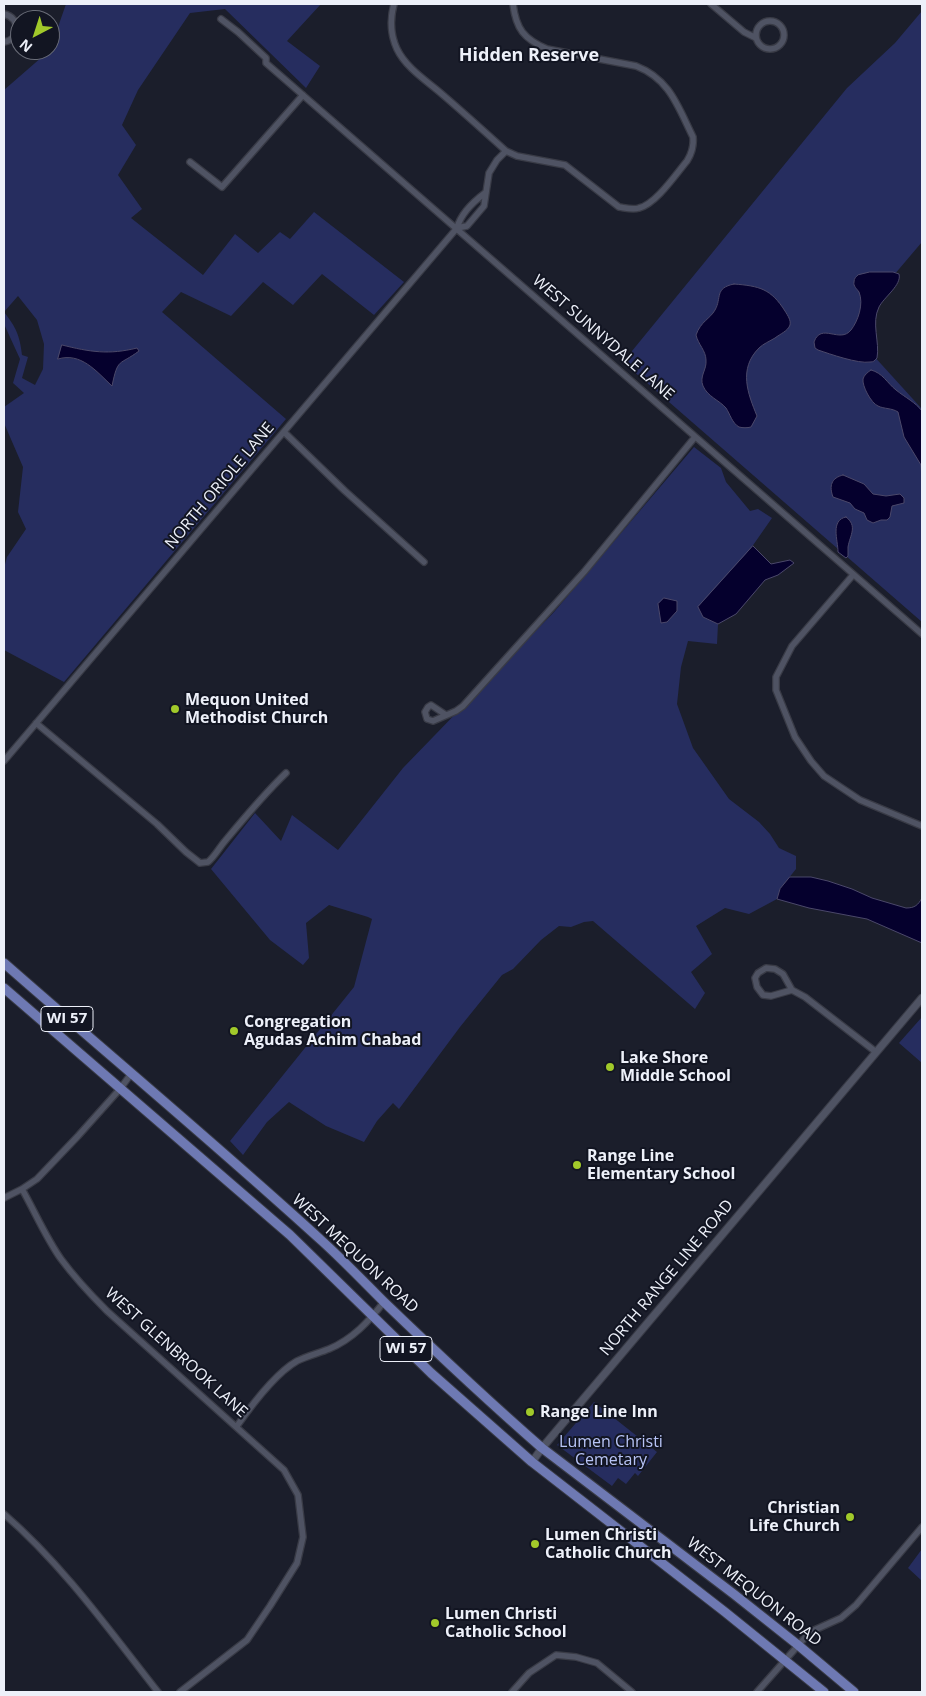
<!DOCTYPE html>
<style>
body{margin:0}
#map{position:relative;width:926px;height:1696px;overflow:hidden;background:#1b1e2b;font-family:"Open Sans",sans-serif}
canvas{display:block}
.frame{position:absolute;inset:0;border:5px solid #edf0f9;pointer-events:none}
.north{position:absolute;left:10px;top:10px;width:50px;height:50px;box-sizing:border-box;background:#121522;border:1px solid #6a6d78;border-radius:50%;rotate:220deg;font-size:14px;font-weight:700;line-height:20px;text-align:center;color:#edf0f9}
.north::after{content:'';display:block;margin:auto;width:18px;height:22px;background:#a1c92a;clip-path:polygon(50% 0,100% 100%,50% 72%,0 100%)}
</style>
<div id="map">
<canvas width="926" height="1696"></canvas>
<div class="frame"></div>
<div class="north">N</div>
</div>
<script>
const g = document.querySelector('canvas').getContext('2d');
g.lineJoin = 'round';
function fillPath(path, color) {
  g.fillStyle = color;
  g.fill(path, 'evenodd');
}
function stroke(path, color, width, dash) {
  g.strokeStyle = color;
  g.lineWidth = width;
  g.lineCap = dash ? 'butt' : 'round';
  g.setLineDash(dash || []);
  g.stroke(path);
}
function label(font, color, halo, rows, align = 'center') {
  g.font = font + ' "Open Sans",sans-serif';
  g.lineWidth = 4;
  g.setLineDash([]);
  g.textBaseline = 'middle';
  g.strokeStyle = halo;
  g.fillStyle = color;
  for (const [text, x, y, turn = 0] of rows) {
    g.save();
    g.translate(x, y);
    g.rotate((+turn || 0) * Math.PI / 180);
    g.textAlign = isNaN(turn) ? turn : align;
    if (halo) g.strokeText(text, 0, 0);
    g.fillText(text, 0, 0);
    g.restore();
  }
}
const green = new Path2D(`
 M66,4H321L287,41L320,66L306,88L225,9L190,13L138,90L122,125L136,145L118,175L142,209L131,218L203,275L235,234L258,253L280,232L290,239L314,212L404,282L374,315L322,274L293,305L263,282L231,316L181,292L162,312L286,419L64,682L4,650V568L7,557L26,529L18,512L23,467L4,423V407L24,393L13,383L20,359L4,324V90L50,50ZM18,296L37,320L44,344L43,369L35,385L22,378L28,357L22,355C20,336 16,327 4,312ZM62,345C90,352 109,355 137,348C131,358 129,355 121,361C114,367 114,378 112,385C94,369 83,354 58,359Z
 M922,11V242L877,295L872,354L922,409V622L623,362L847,88L895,43Z
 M694,447L721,468L726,482L750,511L758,509L772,518L703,617L718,624L717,644L688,641L681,667L677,704L693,748L729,799L759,822L770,834L779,848L796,856V869L780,889L777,899L749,914L725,908L696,926L712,954L691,972L705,993L695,1009L593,921L584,922L571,927L559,926L541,940L513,969L502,975L460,1027L399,1109L393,1103L377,1121L364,1142L326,1126L289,1102L267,1122L243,1155L230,1141L354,987L372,919L368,917L329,905L306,923L309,958L303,965L270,940L211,869L255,813L281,841L292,815L338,850L403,768L554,612Z
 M922,1017V1063L899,1043Z
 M594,1402L657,1452L638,1476L635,1473L626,1484L618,1478L612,1486L557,1445Z
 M922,1549V1581L908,1568Z`);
const water = new Path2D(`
 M870,272H893L899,274C902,285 884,297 879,307C871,323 880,342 877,358C874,361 874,362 870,362C858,364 830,354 818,350L815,348L814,342C821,322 840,344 851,330C858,321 864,304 859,292C857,289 853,286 854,282C854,278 856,277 858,275Z
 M734,284C760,286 771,289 785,311C788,316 791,320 790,325C788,331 780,334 775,338C770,341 763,344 759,348C738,369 748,394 757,416L751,427C747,428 743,428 739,427C732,423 730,414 726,408C719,400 708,397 703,386C699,376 707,370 706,360C706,351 698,344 696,335C701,321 710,319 715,310C722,298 714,288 734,284Z
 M62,345C90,352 109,355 137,348L139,351C119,366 118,357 112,386C96,371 81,352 58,359Z
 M871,370C883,373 887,383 896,390C906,398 915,402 922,411V479L921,465L904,437L898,412C892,408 884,409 878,406C871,403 862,386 863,379C864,375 868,372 871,370Z
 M843,475L864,484L873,494L886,496L900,494L904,498V503L892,506L890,517L887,520H881L873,523L867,520L864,513L855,509L850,503L833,497C829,486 831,478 843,475Z
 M846,517C858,526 850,535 848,547C848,550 848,553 848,556L846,558L838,552C838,540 830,520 846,517Z
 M753,546L771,564L790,560L794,563L778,575L765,580L736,614L718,624L703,617L698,607Z
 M664,598L677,601V611L667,622L661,623L658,604Z
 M790,877H811L828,881L852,889L872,898L906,908C915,908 918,905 922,898V943L867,919L809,908L777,899L780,889Z`);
const minor = new Path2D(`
 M394,4C390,19 390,34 397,49C406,68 427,81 443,95C464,113 485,132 506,151L517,156L565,165L619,207C626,208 633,210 639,208C656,204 676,174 687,161C692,153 694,146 693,137C678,107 670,79 636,66L547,49C524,39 516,29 513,4
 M711,4L744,32L756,38
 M4,14C21,18 21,39 4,42
 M221,19L238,32L266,58V63L922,634
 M756 35a14 14 0 1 1 28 0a14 14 0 1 1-28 0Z
 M190,162L222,187L303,95
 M457,228L467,226L484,206L489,173L497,160L506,151
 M284,432L345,491L424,562
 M853,575L792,646L776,677V690L795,737L811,761L824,776L860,800L922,826
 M446,715L431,705L428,707L425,712L427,719L433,721L456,711L463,706L584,572L695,437
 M36,723L157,824L186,852L200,863L208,862C215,856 219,848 225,841C245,817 264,794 286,773
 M4,761L457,228C461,213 473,202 485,193
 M792,990L771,996L763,995L757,987L755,978L758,973L766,968L775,969L783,974L792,990L805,997L876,1052
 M22,1189C35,1212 46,1238 61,1259C75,1278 91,1295 107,1311L284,1470L298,1495L303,1537L297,1563L270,1606L247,1640L180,1692
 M4,1198L22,1189L37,1179L78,1136L120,1089L131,1074
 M237,1426C251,1406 276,1373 297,1361C307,1356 319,1353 329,1349C353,1339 369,1321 384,1302
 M4,1514C63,1565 110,1631 158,1692
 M512,1692L529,1673L556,1655L576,1657L597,1663L632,1692
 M757,1692L810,1632L841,1618L856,1605L922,1527`);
const tertiary = new Path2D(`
 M532,1462L542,1448L922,998`);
const primary = new Path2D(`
 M4,963C110,1056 218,1146 322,1241C344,1261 364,1282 384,1302C436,1352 488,1401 542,1448L735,1595L798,1645L854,1692
 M4,988L290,1235L431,1373L532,1462L725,1612L824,1692`);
const markers = [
 [175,709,5,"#a1c92a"],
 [234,1031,5,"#a1c92a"],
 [610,1067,5,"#a1c92a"],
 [577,1165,5,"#a1c92a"],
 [530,1412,5,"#a1c92a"],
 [850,1517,5,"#a1c92a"],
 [535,1544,5,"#a1c92a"],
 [435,1623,5,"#a1c92a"]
];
const shields = [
 [67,1019,52],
 [406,1349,52]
];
const shieldNames = [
 ["WI 57",67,1019],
 ["WI 57",406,1349]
];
const streetNames = [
 ["WEST SUNNYDALE LANE",603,338,41],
 ["NORTH ORIOLE LANE",220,486,-50],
 ["WEST MEQUON ROAD",355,1254,43],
 ["NORTH RANGE LINE ROAD",667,1278,-50],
 ["WEST GLENBROOK LANE",176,1353,42],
 ["WEST MEQUON ROAD",754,1592,38]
];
const poiNames = [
 ["Mequon United",185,700],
 ["Methodist Church",185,718],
 ["Congregation",244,1022],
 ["Agudas Achim Chabad",244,1040],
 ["Lake Shore",620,1058],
 ["Middle School",620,1076],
 ["Range Line",587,1156],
 ["Elementary School",587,1174],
 ["Range Line Inn",540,1412],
 ["Christian",840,1508,"right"],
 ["Life Church",840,1526,"right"],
 ["Lumen Christi",545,1535],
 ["Catholic Church",545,1553],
 ["Lumen Christi",445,1614],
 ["Catholic School",445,1632]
];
const parkNames = [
 ["Lumen Christi",611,1442],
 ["Cemetary",611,1460]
];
const neighbourhoodNames = [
 ["Hidden Reserve",529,56]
];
fillPath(green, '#262d5f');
fillPath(water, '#05002d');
stroke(water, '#4b486a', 1);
stroke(minor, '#393b46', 8);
stroke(tertiary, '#393b46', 9);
stroke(primary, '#393b46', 11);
stroke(minor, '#4f5363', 5.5);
stroke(tertiary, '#4f5363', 7);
stroke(primary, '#6e79b3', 9);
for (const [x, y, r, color] of markers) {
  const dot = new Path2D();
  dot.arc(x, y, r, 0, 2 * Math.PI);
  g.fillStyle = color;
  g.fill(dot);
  stroke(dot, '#121522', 2);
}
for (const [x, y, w] of shields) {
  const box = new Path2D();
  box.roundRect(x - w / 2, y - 12.5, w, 25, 4);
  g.fillStyle = '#121522';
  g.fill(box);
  stroke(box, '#edf0f9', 1);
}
label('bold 15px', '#edf0f9', null, shieldNames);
label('16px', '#edf0f9', '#121522', streetNames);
label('bold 16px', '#edf0f9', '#121522', poiNames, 'left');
label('16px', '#b8c4f6', '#121522', parkNames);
label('bold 18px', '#edf0f9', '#121522', neighbourhoodNames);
</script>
